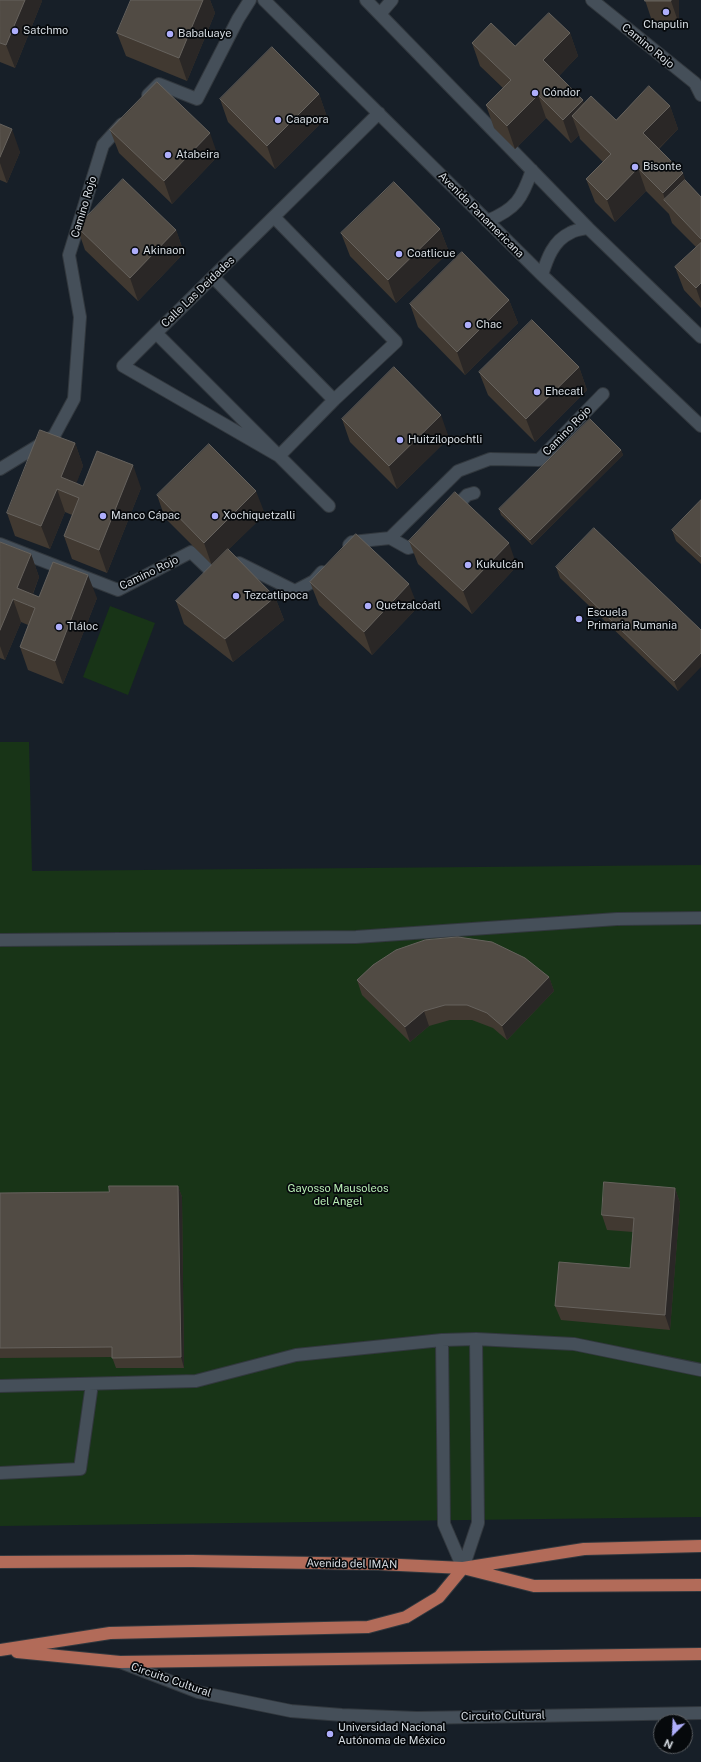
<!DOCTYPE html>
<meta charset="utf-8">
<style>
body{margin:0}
#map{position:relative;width:701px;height:1762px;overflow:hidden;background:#171f28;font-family:"Public Sans",sans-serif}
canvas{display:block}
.north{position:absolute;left:653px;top:1714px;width:40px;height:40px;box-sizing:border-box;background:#06090c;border:1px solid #5a5e62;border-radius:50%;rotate:204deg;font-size:11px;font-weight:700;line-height:16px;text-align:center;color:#d7dde3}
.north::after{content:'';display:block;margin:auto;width:14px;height:18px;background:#aeaefb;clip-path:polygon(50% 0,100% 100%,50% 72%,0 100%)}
</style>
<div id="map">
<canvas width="701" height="1762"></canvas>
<div class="north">N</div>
</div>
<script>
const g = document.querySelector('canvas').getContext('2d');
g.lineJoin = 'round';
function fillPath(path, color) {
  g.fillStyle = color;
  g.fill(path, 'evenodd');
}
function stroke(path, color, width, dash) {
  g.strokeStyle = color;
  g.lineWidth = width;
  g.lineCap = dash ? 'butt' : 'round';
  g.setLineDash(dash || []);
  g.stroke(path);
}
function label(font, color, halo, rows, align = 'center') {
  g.font = font + ' "Public Sans",sans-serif';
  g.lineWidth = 3.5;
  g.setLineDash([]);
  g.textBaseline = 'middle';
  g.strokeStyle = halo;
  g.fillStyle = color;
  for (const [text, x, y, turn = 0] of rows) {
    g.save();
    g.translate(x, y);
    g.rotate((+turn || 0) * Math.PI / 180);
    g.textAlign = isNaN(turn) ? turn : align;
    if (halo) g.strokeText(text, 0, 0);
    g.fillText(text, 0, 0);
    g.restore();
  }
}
const green = new Path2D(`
 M110,606L155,623L128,695L83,677Z
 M0,742H29L32,871L701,865V1517L0,1526Z`);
const minor = new Path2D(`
 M264,0L542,275L701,426
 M366,0L588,228L701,337
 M592,0L695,83L701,95
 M380,14L392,0
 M148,95L159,84L197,99L238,19L250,0
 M487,221C516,209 522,199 532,170
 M542,275C547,259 553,241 570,233C575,230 582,229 588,228
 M213,277L334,400L396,342L274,217
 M156,333L123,366L279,456L334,400
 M0,469L54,436L74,399L80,317L69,255L103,145L122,124
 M329,506L156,333L379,113
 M452,511L467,495L474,493
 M390,538L408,548L422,544L426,539
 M0,544L118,590L191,552L213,573L239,563L295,591L314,581L322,572
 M349,545L352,542L390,538L458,471L490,459L539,460L603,394
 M0,940L356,937L617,919L701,918
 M442,1340L444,1524L463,1568
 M0,1386L196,1381L296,1355L442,1340L476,1339L574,1344L701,1370
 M0,1473L80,1469L92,1384
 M463,1568L478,1523L476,1339
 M120,1662L198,1692L291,1711L342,1715L417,1718L701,1713`);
const major = new Path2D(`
 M0,1562L192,1561L379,1564L463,1568L534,1586L701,1585
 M0,1650L110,1633L368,1627L406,1617L439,1597L463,1568L584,1549L701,1546
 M17,1652L120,1662L701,1654`);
const wall = new Path2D(`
 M0,0L42,1L15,68L0,62Z
 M131,0H210L215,13L187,81L126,56L117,33Z
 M645,0H679V24H653Z
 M570,33L578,56L559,76L584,104L616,120L670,106L678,129L659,149L686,181L701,197V308L684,290L675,267L696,247L672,223L669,214L646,191L615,222L595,202L586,179L603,162L580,139L579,135L571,143L546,118L515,149L494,128L486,105L503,88L480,66L472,43L515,46Z
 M319,94L327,117L275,169L228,122L220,99Z
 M0,124L20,152L7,183L0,180Z
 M110,130L218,156L172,204L119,153Z
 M77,227L176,230L184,253L138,301L85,250Z
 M440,229L449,252L396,303L350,256L341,233Z
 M509,300L518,323L465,375L418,327L410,304Z
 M579,367L587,390L535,442L488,395L479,372Z
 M342,419L449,438L397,489L350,442Z
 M75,443L83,466L76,483L83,486L141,488L107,573L72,559L64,536L72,515L65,512L50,549L15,536L7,513Z
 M621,450L623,455L532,545L501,515L499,509Z
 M157,495L265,514L228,550L275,597L284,620L233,662L184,624L176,601L212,565L165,518Z
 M701,500V564L676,541L672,530Z
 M409,541L517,566L472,614L418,564Z
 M0,542L31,554L39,577L33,594L39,597L97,598L63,684L28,670L20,647L28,625L21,622L5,660L0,658Z
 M556,567L701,630L678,691L560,578Z
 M310,582L418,607L372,655L319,605Z
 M549,977L554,991L507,1040L493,1028L472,1020H450L429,1026L410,1042L362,995L357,980Z
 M178,1186L182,1197L184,1368H116L112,1357L0,1358V1193L109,1192Z
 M675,1188L680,1203L670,1330L561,1320L555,1306L630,1268L633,1232L607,1230L602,1215Z`);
const shadedWall = new Path2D(`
 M25,0H42V1L15,68L6,45Z
 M203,0H210L215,13L187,81L179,58Z
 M671,0H679V24L671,1Z
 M570,33L578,56L552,83L543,60Z
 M319,94L327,117L275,169L267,146Z
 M538,95L546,118L515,149L507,126Z
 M583,100L591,123L572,116L579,135L571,143L563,120Z
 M670,106L678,129L651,156L643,133Z
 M12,129L20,152L7,183L0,163V157Z
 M210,133L218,156L172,204L164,181Z
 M638,168L646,191L615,222L607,200Z
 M683,173L691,196L666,203L663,193Z
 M440,229L449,252L396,303L388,280Z
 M176,230L184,253L138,301L130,278Z
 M701,283V302L696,288Z
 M509,300L518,323L465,375L457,352Z
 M579,367L587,390L535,442L526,419Z
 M441,415L449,438L397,489L389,466Z
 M75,443L83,466L72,495L61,477Z
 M621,450L623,455L532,545L530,540Z
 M133,465L141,488L107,573L99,550Z
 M57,489L65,512L50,549L41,526Z
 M256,491L265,514L212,566L204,543Z
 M509,543L517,566L472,614L463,591Z
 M31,554L39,577L28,606L17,588Z
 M88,575L97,598L63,684L55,661Z
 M409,584L418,607L372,655L364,632Z
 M275,597L284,620L233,662L225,639Z
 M13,599L21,622L5,660L0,646V630Z
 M701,653V667L678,691L674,681Z
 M549,977L554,991L507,1040L502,1026Z
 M424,1011L429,1026L410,1042L405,1027Z
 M178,1186L182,1197L184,1368L181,1357Z
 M675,1188L680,1203L670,1330L665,1315Z`);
const building = new Path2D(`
 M0,0H25L6,45L0,43Z
 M131,0H203L179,58L117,33Z
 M645,0H671V1H645Z
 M549,13L570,33L543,60L583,100L563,120L538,95L507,126L486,105L511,80L472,43L491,23L515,46Z
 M272,47L319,94L267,146L220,99Z
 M157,82L210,133L164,181L110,130Z
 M649,86L670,106L643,133L683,173L663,193L638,168L607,200L586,179L611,154L572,116L591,96L616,120Z
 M0,124L12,129L0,157Z
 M123,179L176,230L130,278L77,227Z
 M685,180L701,197V239L664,200Z
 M394,182L440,229L388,280L341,233Z
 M701,243V283L696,288L675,267Z
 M462,252L509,300L457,352L410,304Z
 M532,320L579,367L526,419L479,372Z
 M394,367L441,415L389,466L342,419Z
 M590,419L621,450L530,540L499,509Z
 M40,430L75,443L61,477L83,486L97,451L133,465L99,550L64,536L79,498L57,489L41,526L7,513Z
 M209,444L256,491L204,543L157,495Z
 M455,492L509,543L463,591L409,541Z
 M701,500V557L672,530Z
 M594,528L701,630V653L674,681L556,567Z
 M356,534L409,584L364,632L310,582Z
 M0,542L31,554L17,588L39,597L53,562L88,575L55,661L20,647L35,608L13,599L0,630Z
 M228,549L275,597L225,639L176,601Z
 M458,937L492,942L525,958L549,977L502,1026L487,1013L467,1005H445L424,1011L405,1027L357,980L373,965L396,950L425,940Z
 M604,1182L675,1188L665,1315L555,1306L559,1262L630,1268L634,1218L602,1215Z
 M109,1186H178L181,1357L112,1358V1347L0,1348V1193L109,1192Z`);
const markers = [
 [666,12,4,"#aeaefb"],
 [15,31,4,"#aeaefb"],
 [170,34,4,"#aeaefb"],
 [535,93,4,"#aeaefb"],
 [278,120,4,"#aeaefb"],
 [168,155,4,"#aeaefb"],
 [635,167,4,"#aeaefb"],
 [135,251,4,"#aeaefb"],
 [399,254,4,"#aeaefb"],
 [468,325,4,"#aeaefb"],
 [537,392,4,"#aeaefb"],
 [400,440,4,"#aeaefb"],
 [103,516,4,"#aeaefb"],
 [215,516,4,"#aeaefb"],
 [468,565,4,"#aeaefb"],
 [236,596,4,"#aeaefb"],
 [368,606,4,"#aeaefb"],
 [579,619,4,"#aeaefb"],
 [59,627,4,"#aeaefb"],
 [330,1734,4,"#aeaefb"]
];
const poiNames = [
 ["Chapulin",666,25,"center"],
 ["Satchmo",23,31],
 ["Babaluaye",178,34],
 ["Cóndor",543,93],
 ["Caapora",286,120],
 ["Atabeira",176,155],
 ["Bisonte",643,167],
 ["Akinaon",143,251],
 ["Coatlicue",407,254],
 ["Chac",476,325],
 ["Ehecatl",545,392],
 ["Huitzilopochtli",408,440],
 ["Manco Cápac",111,516],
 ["Xochiquetzalli",223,516],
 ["Kukulcán",476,565],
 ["Tezcatlipoca",244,596],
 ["Quetzalcóatl",376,606],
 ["Escuela",587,613],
 ["Primaria Rumania",587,626],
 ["Tláloc",67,627],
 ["Universidad Nacional",338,1728],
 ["Autónoma de México",338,1741]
];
const streetNames = [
 ["Camino Rojo",648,46,39],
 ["Camino Rojo",84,207,-73],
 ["Avenida Panamericana",481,215,45],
 ["Calle Las Deidades",198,292,-44],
 ["Camino Rojo",567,431,-46],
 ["Camino Rojo",149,573,-26],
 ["Avenida del IMAN",352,1564,1],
 ["Circuito Cultural",171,1680,19],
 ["Circuito Cultural",503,1716,-1]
];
const parkNames = [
 ["Gayosso Mausoleos",338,1189],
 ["del Angel",338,1202]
];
fillPath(green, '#183417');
stroke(minor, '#32383e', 14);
stroke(major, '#32383e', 14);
stroke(minor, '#454f59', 12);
stroke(major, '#b26b59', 12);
fillPath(wall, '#413931');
fillPath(shadedWall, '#2a2726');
fillPath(building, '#514b44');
stroke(building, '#66625d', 1);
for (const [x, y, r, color] of markers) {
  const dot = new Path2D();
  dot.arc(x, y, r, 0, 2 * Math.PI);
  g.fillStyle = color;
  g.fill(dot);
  stroke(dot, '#06090c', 1.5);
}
label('11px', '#d7dde3', '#06090c', poiNames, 'left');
label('11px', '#d7dde3', '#06090c', streetNames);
label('11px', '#b9eeb5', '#06090c', parkNames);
</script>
